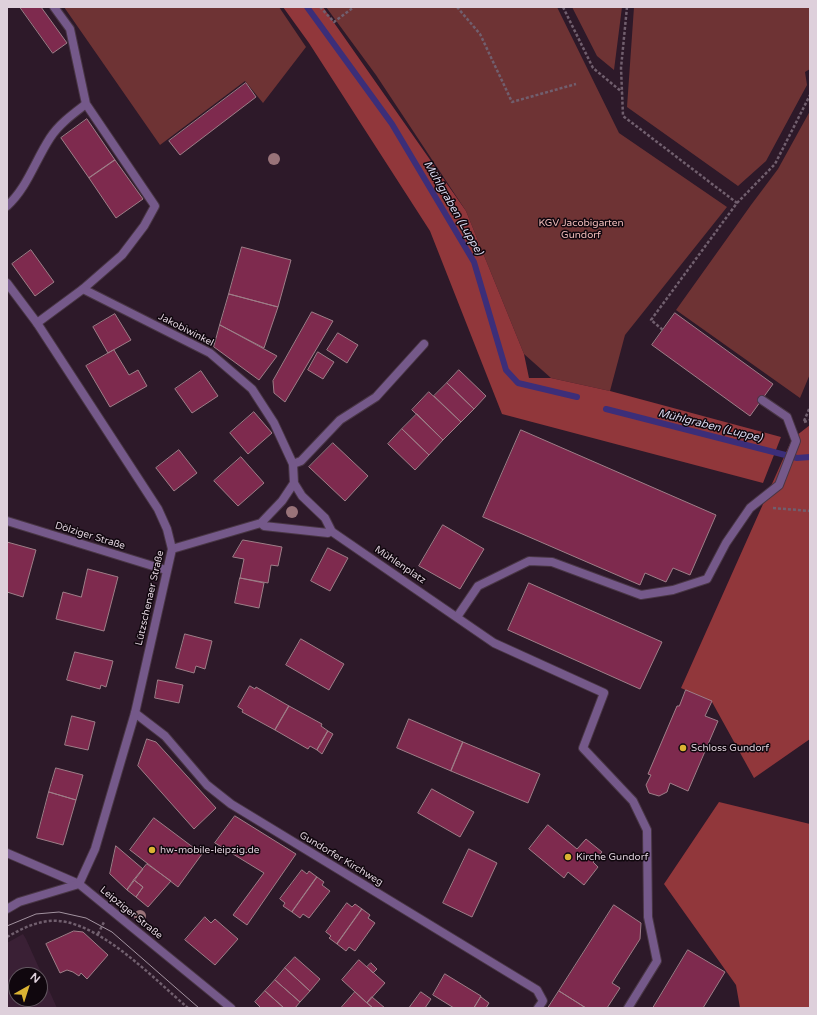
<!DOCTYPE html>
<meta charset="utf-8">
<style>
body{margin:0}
#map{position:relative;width:817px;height:1015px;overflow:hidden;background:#2d1929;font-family:"Varela Round",sans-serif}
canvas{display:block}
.frame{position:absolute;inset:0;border:8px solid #ded0db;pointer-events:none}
.north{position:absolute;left:8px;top:967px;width:40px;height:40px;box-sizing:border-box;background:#10070e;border:1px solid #625760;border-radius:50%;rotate:39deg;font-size:11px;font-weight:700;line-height:16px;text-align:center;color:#ded0db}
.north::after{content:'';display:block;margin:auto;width:14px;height:18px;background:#dbb333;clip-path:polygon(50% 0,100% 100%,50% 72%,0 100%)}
</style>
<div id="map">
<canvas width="817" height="1015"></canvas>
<div class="frame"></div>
<div class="north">N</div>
</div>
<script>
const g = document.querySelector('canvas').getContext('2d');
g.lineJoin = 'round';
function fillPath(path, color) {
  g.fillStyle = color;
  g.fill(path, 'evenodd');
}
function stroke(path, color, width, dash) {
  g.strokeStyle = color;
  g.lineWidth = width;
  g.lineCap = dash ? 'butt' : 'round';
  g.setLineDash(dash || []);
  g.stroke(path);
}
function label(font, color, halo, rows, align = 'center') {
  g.font = font + ' "Varela Round",sans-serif';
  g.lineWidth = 3;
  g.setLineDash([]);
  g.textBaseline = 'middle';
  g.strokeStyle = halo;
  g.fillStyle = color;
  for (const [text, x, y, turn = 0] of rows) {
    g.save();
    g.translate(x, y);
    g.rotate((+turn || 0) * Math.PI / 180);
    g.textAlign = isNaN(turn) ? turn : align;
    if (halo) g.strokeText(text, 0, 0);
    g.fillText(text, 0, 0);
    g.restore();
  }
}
const built = new Path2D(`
 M23,934L26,939L57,1008H7V943ZM16,975H40V999H16Z`);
const green = new Path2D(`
 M64,7H279L306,47L263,103L245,81L160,145Z
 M326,7H557L619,133L727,207L625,335L610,391L551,378L524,354L466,211L376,75Z
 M572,7H622L614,70L597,56Z
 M634,7H810V69L805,72L807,85L766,161L738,186L627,107Z
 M810,111V374L800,398L676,310L751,205L778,169Z`);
const forest = new Path2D(`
 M283,7H323L466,211L524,354L529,378H551L610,391L781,437L763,483L502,414L430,231L309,43Z
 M810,425V739L754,778L712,702L681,688L792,439Z
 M719,802L810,824V1008H740L736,985L664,884Z`);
const stream = new Path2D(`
 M307,7L392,124L474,262L506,370L518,383L577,397
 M606,409L797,458L810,457`);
const building = new Path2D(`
 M20,7H41L67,43L53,53Z
 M246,83L256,97L180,155L169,141Z
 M87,119L115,160L89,178L61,138Z
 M115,160L143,199L116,218L89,178Z
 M242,247L291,260L278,307L229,294Z
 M31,250L54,282L35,296L12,264Z
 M229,294L278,307L264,348L220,325Z
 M312,312L333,321L285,402L274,393L273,381Z
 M675,313L773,384L750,416L652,345Z
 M115,314L131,340L108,353L93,327Z
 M220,325L277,356L259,380L214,347Z
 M338,333L358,345L347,363L327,350Z
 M114,350L129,375L138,370L147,386L110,407L86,366Z
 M318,352L334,362L323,379L308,370Z
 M459,370L486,396L474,409L447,383Z
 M201,371L218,396L192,413L175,389Z
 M447,383L474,409L461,422L434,396Z
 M429,392L461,422L443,440L412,410Z
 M254,412L272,433L248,454L230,433Z
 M417,414L443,440L429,455L402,429Z
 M402,429L429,455L415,470L388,444Z
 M521,430L716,515L690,575L673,568L666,582L645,573L640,585L483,517Z
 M333,443L368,476L345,501L309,467Z
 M179,450L197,473L174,491L156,468Z
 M241,457L264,483L238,506L214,481Z
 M443,525L484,549L460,589L419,566Z
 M243,540L282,547L278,566L271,565L268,583L240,578L244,559L233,557Z
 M7,542L36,550L23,597L7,592Z
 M328,548L348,558L330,591L311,581Z
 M88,569L118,577L104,631L56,619L63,592L81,597Z
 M240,578L264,583L259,608L235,603Z
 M529,583L662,642L640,689L508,630Z
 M185,634L212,641L205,669L196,666L194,673L176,668Z
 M301,639L344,664L329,690L286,665Z
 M75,652L113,661L106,687L101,685L100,689L67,680Z
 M158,680L183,685L179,703L155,698Z
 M250,686L255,689L256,687L289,706L275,730L242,712L243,710L238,707Z
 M686,690L712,701L705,716L718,721L688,791L670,783L667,792L659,796L649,793L646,785L651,775L648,774L677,706H679Z
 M289,706L322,724L321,726L328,731L317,750L310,746L308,749L275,730Z
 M72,716L95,722L88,750L65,745Z
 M409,719L463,742L451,771L397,748Z
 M328,731L333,734L322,754L317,750Z
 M147,739L156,742L216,808L194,829L138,766Z
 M463,742L540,774L528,803L451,771Z
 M56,768L83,775L76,800L49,792Z
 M432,789L474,812L460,837L418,813Z
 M49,792L76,800L63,845L37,838Z
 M235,816L296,854L247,925L233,915L264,873L215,843Z
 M154,818L202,854L178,887L130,850Z
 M548,825L577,849L586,839L602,852L593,862L598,867L584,885L568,872L564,878L529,849Z
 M116,846L143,869L127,890L110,874Z
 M469,849L497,863L472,917L443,903Z
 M147,864L171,881L148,907L136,897L143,887L134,880Z
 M302,870L307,874L309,871L317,877L292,912L283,906L285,903L280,899Z
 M317,877L324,882L322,885L330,891L309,918L303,914L300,918L292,912Z
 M134,880L143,887L136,897L127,890Z
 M347,903L352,907L355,904L362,909L337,944L329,938L331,936L326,932Z
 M614,905L641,923L640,939L612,983L620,988L607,1008H586L559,991Z
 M362,909L370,915L368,918L375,923L355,951L349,947L346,951L337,944Z
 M205,917L211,923L215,919L238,939L215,965L185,940Z
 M74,931L83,932L108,955L87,979L81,973L79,976L73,972L67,970L60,973L46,944Z
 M688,950L725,972L703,1008H653Z
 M295,957L320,979L310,991L285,968Z
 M359,960L385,983L367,1003L342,980Z
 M371,963L377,969L373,973L367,967Z
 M285,968L310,991L300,1002L275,980Z
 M445,974L481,996L474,1008H454L433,995Z
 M275,980L300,1002L295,1008H284L265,991Z
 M265,991L284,1008H261L255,1002Z
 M559,991L586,1008H548Z
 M355,992L367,1003L373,1008H341Z
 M421,992L431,999L425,1008H412L410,1007Z
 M372,997L385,1008H373L367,1003Z
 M481,997L489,1003L486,1008H474Z`);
const path = new Path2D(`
 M320,7L334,22L354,7
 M457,7L480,34L512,102L576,84
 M563,7L593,68L622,92
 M627,7L621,68L623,116L737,203L651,320L663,330
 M737,203L775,164L810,95
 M804,421L810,407
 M804,422L810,420
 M773,508L810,511
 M98,934L104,922
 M7,937C21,929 33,923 49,921C95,916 155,980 188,1008`);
const service = new Path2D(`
 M54,7L70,29L86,104L155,206L144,226L122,255L83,289
 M7,206C27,188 35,161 50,138C59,124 73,114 86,104
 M293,464L301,461L340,420L376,397L424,344
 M331,531L494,643L604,693L583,748L633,801L647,830L648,917L657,961L628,1008
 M457,617L478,586L529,561L552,562L641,595L673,590L707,579L726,543L750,508L779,485L796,441L787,417L762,400`);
const minor = new Path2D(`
 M37,323L83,289L210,353L252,389L274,423L293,464L294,483
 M7,521L166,570
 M172,549L261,523L264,526L328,533L331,530L325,518L302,496L294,483L282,501L261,523
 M135,713L165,736L207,785L231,804L537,990L543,1001L538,1008
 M7,853L79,884`);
const tertiary = new Path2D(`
 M7,283L37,323L158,509L167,529L172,549L135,713L95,849L79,884
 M79,884L231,1008
 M7,909L19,902L79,884`);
const tram = new Path2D(`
 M7,926L36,914L59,912L86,918L112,932L199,1008`);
const trees = [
 [274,159],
 [292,512],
 [140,916]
];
const markers = [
 [683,748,4,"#dbb333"],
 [152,850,4,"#dbb333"],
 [568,857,4,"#dbb333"]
];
const parkNames = [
 ["KGV Jacobigarten",581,223],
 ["Gundorf",581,235]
];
const streetNames = [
 ["Jakobiwinkel",186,330,27],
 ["Dölziger Straße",90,536,17],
 ["Mühlenplatz",400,565,34],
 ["Lützschenaer Straße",150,598,-77],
 ["Gundorfer Kirchweg",341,859,31],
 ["Leipziger Straße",131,913,39]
];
const poiNames = [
 ["Schloss Gundorf",691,748],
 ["hw-mobile-leipzig.de",160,850],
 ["Kirche Gundorf",576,857]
];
const waterNames = [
 ["Mühlgraben (Luppe)",453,208,60],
 ["Mühlgraben (Luppe)",710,426,14]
];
fillPath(built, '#3a2035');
fillPath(green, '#6e3334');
fillPath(forest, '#91373b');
stroke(stream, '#3c2e79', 6);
fillPath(building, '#7e2a4e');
stroke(building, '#9e7e88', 1);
stroke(service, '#493645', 10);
stroke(minor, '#493645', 10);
stroke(tertiary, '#493645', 10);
stroke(path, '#715f6e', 2.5, [3, 2]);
stroke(service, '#75598a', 8);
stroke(minor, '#75598a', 8);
stroke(tertiary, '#75598a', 8);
stroke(tram, '#a393a0', 1);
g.fillStyle = '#997379';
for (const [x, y] of trees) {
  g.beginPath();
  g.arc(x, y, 6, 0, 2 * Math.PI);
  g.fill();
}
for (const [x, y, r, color] of markers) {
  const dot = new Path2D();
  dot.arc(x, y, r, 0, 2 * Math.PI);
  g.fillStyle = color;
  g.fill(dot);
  stroke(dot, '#10070e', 1.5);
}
label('10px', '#f1bdbb', '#10070e', parkNames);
label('10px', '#ded0db', '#10070e', streetNames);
label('10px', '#ded0db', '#10070e', poiNames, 'left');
label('italic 11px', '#d8d7ed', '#10070e', waterNames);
</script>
